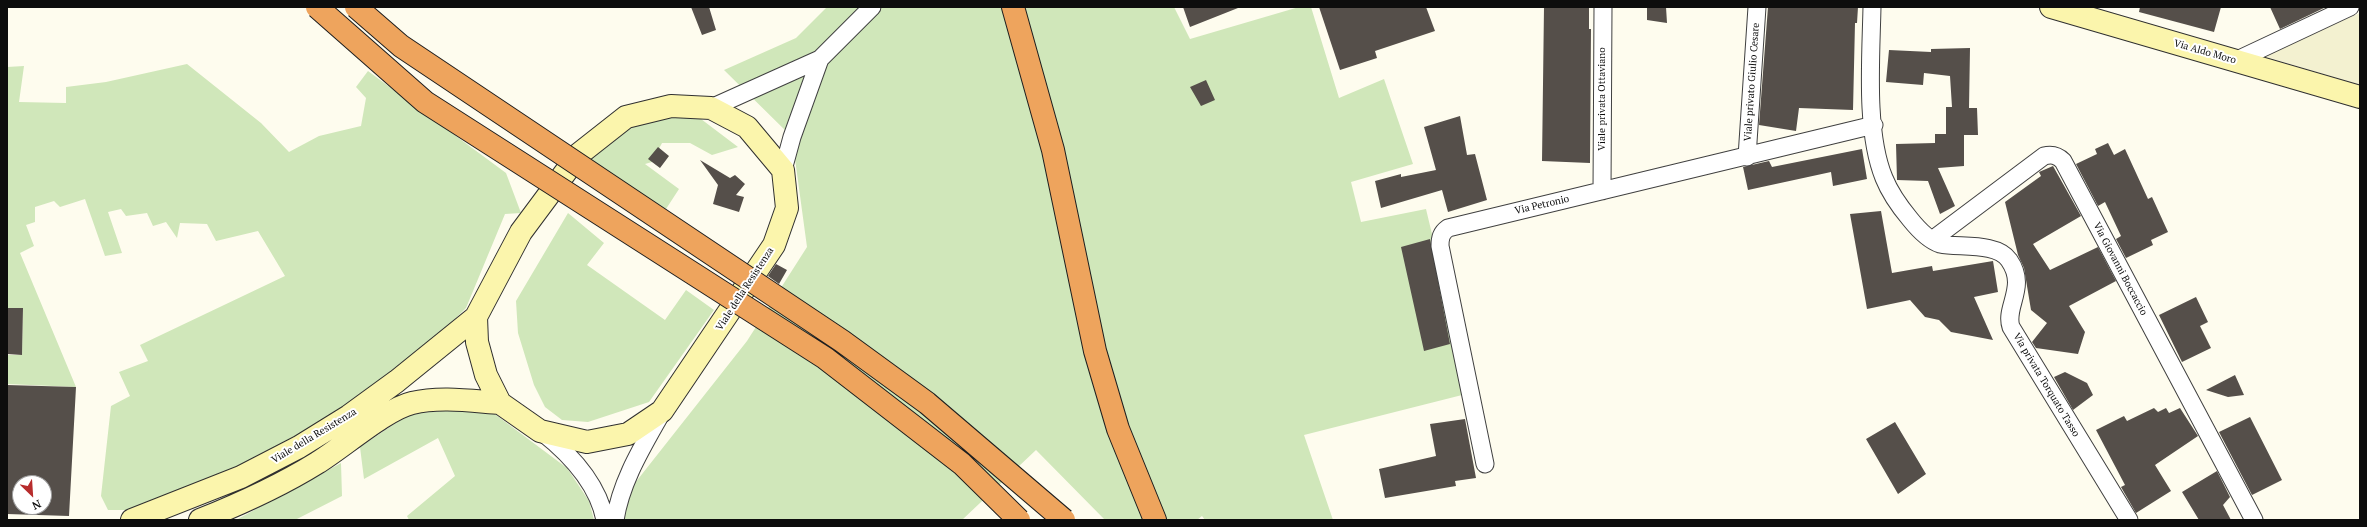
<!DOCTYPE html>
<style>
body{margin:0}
#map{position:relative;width:2367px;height:527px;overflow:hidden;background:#fefcee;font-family:"PT Serif",serif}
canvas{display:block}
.frame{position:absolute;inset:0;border:8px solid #0d0d0d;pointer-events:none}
.north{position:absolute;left:12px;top:475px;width:40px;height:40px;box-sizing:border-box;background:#fff;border:1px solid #9e9e9e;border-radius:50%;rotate:155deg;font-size:11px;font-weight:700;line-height:16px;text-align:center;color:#0d0d0d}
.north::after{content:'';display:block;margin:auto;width:14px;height:18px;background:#b72c2d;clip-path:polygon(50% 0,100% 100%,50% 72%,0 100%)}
</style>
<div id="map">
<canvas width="2367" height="527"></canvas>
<div class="frame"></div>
<div class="north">N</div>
</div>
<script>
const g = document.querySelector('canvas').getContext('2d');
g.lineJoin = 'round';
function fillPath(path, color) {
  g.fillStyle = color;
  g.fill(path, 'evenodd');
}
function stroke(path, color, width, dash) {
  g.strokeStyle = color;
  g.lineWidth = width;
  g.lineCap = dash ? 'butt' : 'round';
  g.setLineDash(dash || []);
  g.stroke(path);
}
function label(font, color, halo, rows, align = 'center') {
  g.font = font + ' "PT Serif",serif';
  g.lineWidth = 4;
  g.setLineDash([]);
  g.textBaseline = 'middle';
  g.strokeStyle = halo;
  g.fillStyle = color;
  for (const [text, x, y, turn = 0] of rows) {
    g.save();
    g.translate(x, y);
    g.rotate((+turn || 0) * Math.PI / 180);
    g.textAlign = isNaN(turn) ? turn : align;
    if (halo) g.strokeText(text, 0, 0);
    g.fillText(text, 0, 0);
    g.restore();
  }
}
const farmland = new Path2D(`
 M2360,13V85L2263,56Z`);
const green = new Path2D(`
 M827,7H1174L1190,39L1299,7H1311L1339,98L1384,79L1413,164L1351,182L1361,222L1426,209L1470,393L1304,435L1333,520H1205L1202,516L1197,520H1105L1036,450L962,520H617L620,502L747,341L807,247L792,137L724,70L796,38Z
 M187,64L261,123L289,152L319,136L361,126L366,98L356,87L368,71L506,173L521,213L505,214L466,308L420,354L330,421L200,489L133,510H108L101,496L111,406L130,396L119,372L148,361L140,345L285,276L258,231L216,241L207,224L180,223L177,238L166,222L153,226L147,213L126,216L121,209L108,212L122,253L105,256L85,199L60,207L54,201L35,207V222L26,225L34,246L20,253L76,387L7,384V355H22L23,309L7,308V67L24,66L19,102L66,103V87L106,82Z
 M659,116L701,119L738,147L712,155L690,143H662L652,162L645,164L679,189L666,209L587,160L617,133Z
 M568,213L604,243L587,265L665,320L686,290L714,310L649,402L588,422L562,420L545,407L534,385L518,333L516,301Z
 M452,410L492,412L567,468L589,501L594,520H409L407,516L455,476L438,438L364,479L360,447L409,414Z
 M341,463L342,496L295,520H236Z`);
const building = new Path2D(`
 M691,7H709L716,30L702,35Z
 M1183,7H1238V8L1190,27Z
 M1319,7H1426L1435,31L1375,51L1377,58L1340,70Z
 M1544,7H1589V29H1591L1590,163L1542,161Z
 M1647,7H1666L1667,23L1647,20Z
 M1768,7H1858L1857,23H1855L1853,110L1799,108L1796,131L1759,125Z
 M2140,7H2221L2214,32L2139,12Z
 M2270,7H2326L2280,29Z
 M1970,48L1969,108H1977L1978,135H1964V166L1938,168L1955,206L1940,214L1928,181L1897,180L1896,144L1935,143V134H1946V107H1952L1950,76L1924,73L1923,85L1886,82L1889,50L1931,52V49Z
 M1206,80L1215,100L1201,106L1190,87Z
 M1460,116L1467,155L1475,154L1487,200L1448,212L1442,190L1381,208L1375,181L1401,174V177L1436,170L1424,127Z
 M2108,143L2114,155L2125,149L2148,199L2152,197L2168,232L2151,240L2153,245L2126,258L2116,239L2121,236L2105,202L2098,206L2076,164L2097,154L2095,149Z
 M658,147L669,156L660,168L648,159Z
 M1862,149L1867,179L1833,186L1831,172L1748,190L1743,167L1769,161L1772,167Z
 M700,160L730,178L735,175L745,184L736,195L744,197L739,212L713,204L718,185Z
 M2053,166L2081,216L2033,244L2050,270L2098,247L2116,281L2069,306L2085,332L2078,354L2036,348L2032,342L2047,323L2031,310L2024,268L2018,255L2005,202L2041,176L2039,172Z
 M1881,211L1892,273L1932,266L1933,271L1993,261L1998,292L1974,297L1993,340L1951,332L1939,320L1925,317L1910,300L1867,309L1850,214Z
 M1430,239L1450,344L1424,351L1401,247Z
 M776,264L787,270L779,284L768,276Z
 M2196,297L2208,322L2200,326L2211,348L2182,362L2159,315Z
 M7,308H23L22,355L7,354Z
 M2065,372L2087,383L2093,395L2073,410L2054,377Z
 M2235,375L2244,395L2228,397L2206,390Z
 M7,385L76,387L69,516L7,514ZM20,483H44V507H20Z
 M2154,408L2158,412L2166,408L2169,413L2180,408L2198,436L2155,465L2171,491L2136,513L2121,487L2125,485L2096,430L2124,416L2127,421Z
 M2250,417L2282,480L2252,495L2219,432Z
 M1465,419L1476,478L1455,481L1456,486L1385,498L1379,469L1436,456L1430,424Z
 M1895,422L1926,474L1898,494L1866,439Z
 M2217,471L2230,497L2223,505L2231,520H2199L2182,492Z`);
const street = new Path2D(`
 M1872,7C1871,57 1865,132 1884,178C1890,193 1900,207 1910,219C1918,229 1928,240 1940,244C1959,248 1997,242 2009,260C2028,287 2004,307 2011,327L2129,520
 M2235,61L2350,7
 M711,108L820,59L872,7
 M1747,157L1757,7
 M783,170L792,137L820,59
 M1602,191L1603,7
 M1932,240L2044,156C2052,154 2057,155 2063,161L2254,520
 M542,432C570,454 598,484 605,520
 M1485,464L1440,246C1440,238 1441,233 1448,228L1874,125
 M615,520C621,481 643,446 662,412`);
const secondary = new Path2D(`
 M2051,7L2360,97
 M132,520L241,477L299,447L349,416L397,381L476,317L521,232L579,154L626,117L671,106L711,108L747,127L783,170L787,208L774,245L662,411L628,434L587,442L540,431L500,403L486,375L477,342L476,317
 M200,520C240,504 280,486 317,463C342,448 386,409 412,403C440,396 472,401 500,403`);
const highway = new Path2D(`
 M1013,7L1053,150L1095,351L1118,429L1155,520`);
const highwayBridge = new Path2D(`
 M317,7L425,102L825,358L962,464L1019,520
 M356,7L401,46L842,341L927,403L1064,520`);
const streetNames = [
 ["Via Aldo Moro",2205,52,16],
 ["Viale privato Giulio Cesare",1752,82,-86],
 ["Viale privata Ottaviano",1602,99,-90],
 ["Via Petronio",1542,205,-13],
 ["Via Giovanni Boccaccio",2120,269,62],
 ["Viale della Resistenza",745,289,-57],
 ["Via privata Torquato Tasso",2046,385,59],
 ["Viale della Resistenza",314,436,-31]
];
fillPath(farmland, '#f3f1d0');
fillPath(green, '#d0e7ba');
fillPath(building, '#554f4a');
stroke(street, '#404040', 19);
stroke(secondary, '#2f2f2f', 24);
stroke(highway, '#1e1e1e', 24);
stroke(street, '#fff', 17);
stroke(secondary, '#fbf5ac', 22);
stroke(highway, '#eea45d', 22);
stroke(highwayBridge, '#1e1e1e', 24, []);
stroke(highwayBridge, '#eea45d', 22);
label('10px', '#0d0d0d', '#fff', streetNames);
</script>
